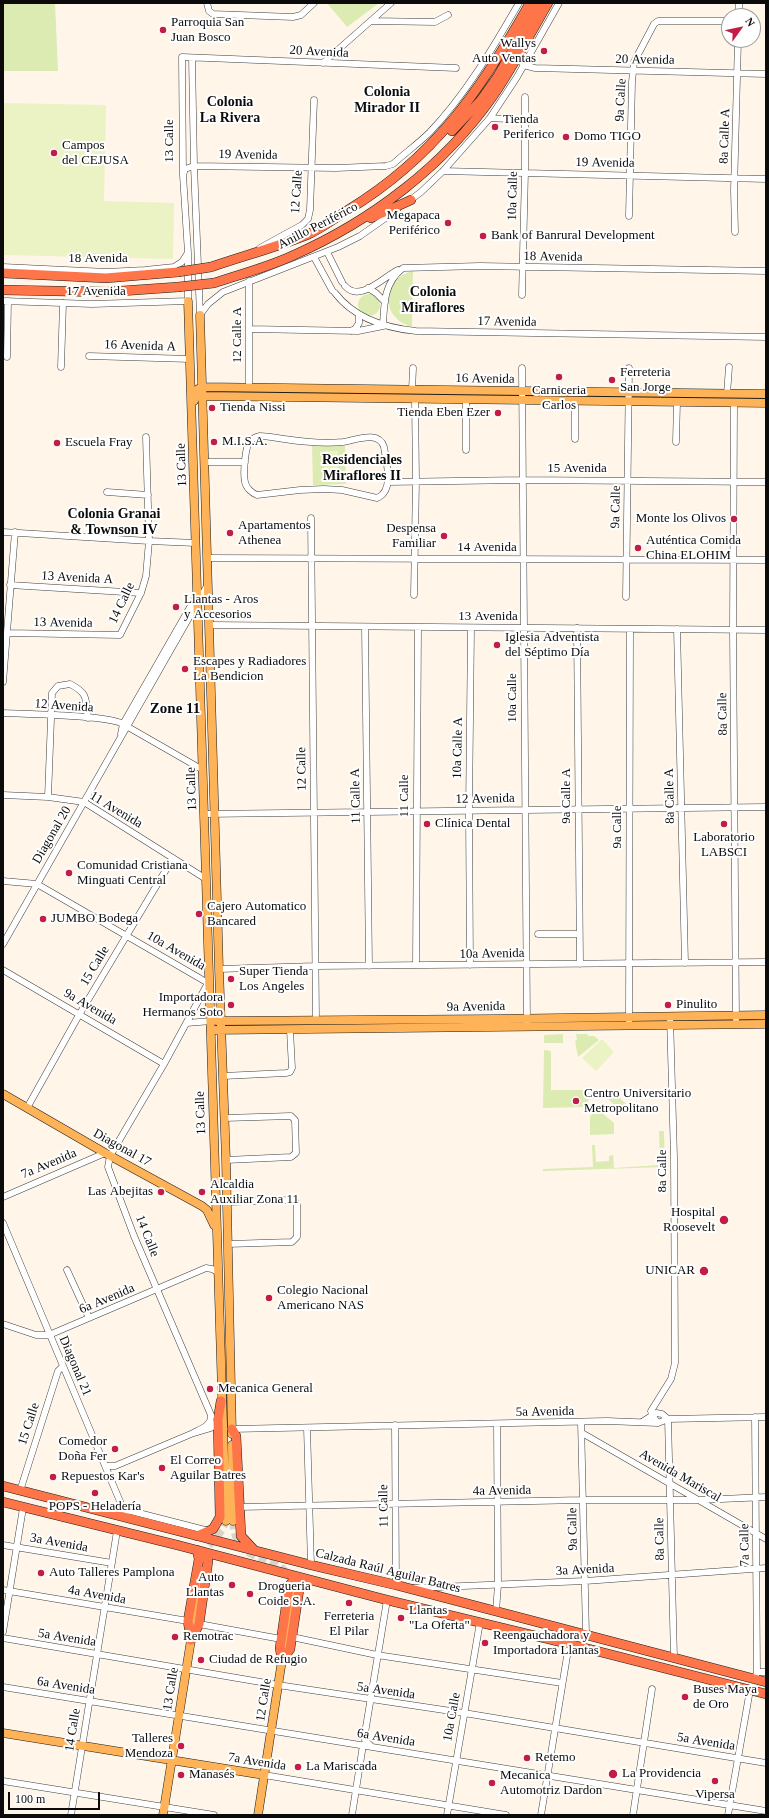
<!DOCTYPE html>
<meta charset="utf-8">
<style>
body{margin:0}
#map{position:relative;width:769px;height:1818px;overflow:hidden;background:#fff6e9;font-family:Georgia,serif}
canvas{display:block}
.frame{position:absolute;inset:0;border:4px solid #0b0b0b;pointer-events:none}
.north{position:absolute;left:721px;top:8px;width:40px;height:40px;box-sizing:border-box;background:#fff;border:1px solid #9d9d9d;border-radius:50%;rotate:57deg;font-size:11px;font-weight:700;line-height:16px;text-align:center;color:#0b0b0b}
.north::after{content:'';display:block;margin:auto;width:14px;height:18px;background:#c21c47;clip-path:polygon(50% 0,100% 100%,50% 72%,0 100%)}
.scale{position:absolute;left:8px;top:1792px;width:92px;height:18px;box-sizing:border-box;border:2px solid #0b0b0b;border-top:0;padding-left:5px;font-size:12px;line-height:14px;white-space:nowrap;color:#0b0b0b;-webkit-text-stroke:3px #fff;paint-order:stroke}
</style>
<div id="map">
<canvas width="769" height="1818"></canvas>
<div class="frame"></div>
<div class="north">N</div>
<div class="scale">100 m</div>
</div>
<script>
const g = document.querySelector('canvas').getContext('2d');
g.lineJoin = 'round';
function fillPath(path, color) {
  g.fillStyle = color;
  g.fill(path, 'evenodd');
}
function stroke(path, color, width, dash) {
  g.strokeStyle = color;
  g.lineWidth = width;
  g.lineCap = dash ? 'butt' : 'round';
  g.setLineDash(dash || []);
  g.stroke(path);
}
function label(font, color, halo, rows, align = 'center') {
  g.font = font + ' Georgia,serif';
  g.lineWidth = 4;
  g.setLineDash([]);
  g.textBaseline = 'middle';
  g.strokeStyle = halo;
  g.fillStyle = color;
  for (const [text, x, y, turn = 0] of rows) {
    g.save();
    g.translate(x, y);
    g.rotate((+turn || 0) * Math.PI / 180);
    g.textAlign = isNaN(turn) ? turn : align;
    if (halo) g.strokeText(text, 0, 0);
    g.fillText(text, 0, 0);
    g.restore();
  }
}
const green = new Path2D(`
 M3,3H55L58,71H3Z
 M327,3H379L347,27Z
 M413,271L412,327C380,318 380,279 413,271Z
 M358 305a11 11 0 1 1 22 0a11 11 0 1 1-22 0Z
 M312,446H345L346,484L313,485Z
 M563,1034V1043H544V1035Z
 M576,1034H587L588,1036H594L599,1040L578,1057L575,1041L577,1040Z
 M544,1050L551,1051V1090H584L592,1096L583,1107L543,1108Z
 M614,1092L629,1107L626,1110L618,1109L608,1099Z
 M597,1109L614,1123V1134L590,1135V1116Z
 M659,1131H664L665,1167L543,1171V1169L593,1167L592,1145H595L596,1162L609,1161V1156L613,1155L614,1168L660,1165Z`);
const pitch = new Path2D(`
 M3,103L106,105L104,201L174,203L173,259L3,255Z
 M324,451H338V474H324Z
 M602,1039L614,1052L596,1071L582,1058Z`);
const majorTunnel = new Path2D(`
 M233,1521C237,1569 271,1547 288,1576
 M203,1568L205,1550L222,1530L226,1521`);
const minor = new Path2D(`
 M207,3L209,11L213,14L293,17L301,15L314,3
 M739,16V3
 M371,21L435,22L448,15
 M192,58L194,166L200,315
 M323,63L391,3
 M523,65L535,68L766,74
 M490,118L525,120
 M443,171L766,179
 M183,175L185,169L194,166L336,168L386,166L393,164C405,153 419,143 430,132C466,94 493,48 519,3
 M409,201L421,192L443,171L490,118L517,77L559,3
 M629,216L632,82L634,62L654,24L658,21H729
 M735,232L734,190L738,40
 M260,248L302,225L308,219L310,210L314,100
 M327,252L342,282
 M314,257L332,290
 M3,267L107,272L145,270L174,267L182,262L187,254
 M345,286C360,303 383,277 398,270
 M368,288L376,293L385,302
 M335,293C355,319 385,328 416,331L766,337
 M522,295L525,172V97
 M3,301L92,304L188,301V253L183,175L182,57L456,68
 M200,315L208,304L223,292L338,247L360,236L397,210
 M383,326C384,303 384,283 403,268L480,266L766,271
 M249,329L358,331L383,326
 M351,331L355,329L359,323V316
 M89,356L190,359
 M7,357L8,301
 M61,367L63,303
 M522,368L527,1022
 M249,388V281
 M412,390L413,368
 M727,394L729,367
 M466,399V450
 M734,403L733,630L736,1019
 M260,436C268,436 276,438 284,439C304,442 323,444 343,442C356,440 379,430 384,447C386,461 395,491 377,498L342,490L324,489L300,490L257,495C252,493 246,488 245,482C243,474 245,450 249,442C252,438 256,437 260,436Z
 M575,439V401
 M676,442L677,402
 M205,462H245
 M388,482L522,480L766,482
 M107,492L148,495
 M311,518L316,1020
 M3,532L149,541L196,543
 M208,558L766,560
 M10,585L141,593
 M414,595L416,481L415,399
 M626,597L629,368
 M210,625L766,630
 M365,627L369,966
 M577,628L580,964
 M677,629L685,963
 M7,633L120,635L141,593L146,576L149,541L146,437
 M3,682L15,532
 M3,713C26,714 108,715 123,724
 M128,727L203,770
 M121,734L123,724L197,595
 M3,795L48,797L84,802L206,879
 M48,797L52,693L58,686L70,684C89,694 85,698 88,718
 M205,814L766,807
 M3,881L37,884L208,983L164,1064L110,1156L108,1167L134,1236L211,1415C212,1426 200,1429 191,1434
 M538,934H579
 M3,944L207,586
 M416,965L418,627
 M470,965L469,811L471,628
 M219,969L316,966L766,962
 M3,970L164,1064
 M629,1021L630,629
 M187,1023L211,1021
 M223,1076L286,1073L290,1072L292,1068L290,1030
 M27,1108L79,1015L173,858
 M225,1118L291,1116L295,1120L296,1153L291,1157L226,1160
 M3,1197L105,1153
 M227,1202L291,1200L295,1201L297,1205V1237L292,1242L228,1244
 M3,1223L127,1518
 M67,1270L89,1318
 M3,1324L36,1335H49L206,1268L212,1269L218,1272
 M755,1417L757,1672L755,1679
 M668,1419L674,1658
 M581,1422L586,1634
 M642,1422L656,1413L662,1414L668,1419
 M658,1423L652,1415L651,1411L671,1379L675,1363L674,1157L670,1017
 M395,1425L396,1585
 M307,1428L311,1565
 M232,1429L607,1421L658,1423L668,1419L766,1417
 M582,1433L766,1539
 M106,1466H115L191,1434L211,1428L218,1420
 M20,1491L58,1371L63,1366
 M239,1507L583,1500H699L766,1497
 M123,1509L209,1531
 M3,1545L112,1563
 M414,1588L585,1581L766,1568
 M3,1590L188,1621
 M496,1611L498,1585L497,1424
 M199,1624L281,1639
 M3,1632L23,1508
 M292,1637L377,1655L562,1683
 M3,1638L278,1685L464,1713L766,1763
 M757,1672H766
 M3,1687L766,1811
 M371,1746L365,1740V1733L387,1600
 M264,1775L506,1815
 M3,1781L214,1815
 M71,1815L117,1531
 M352,1815L363,1745
 M447,1815L480,1622
 M541,1815L569,1644
 M633,1815L652,1689
 M728,1815L750,1690`);
const major = new Path2D(`
 M188,301L226,1521
 M200,315L219,969L226,1160L232,1434
 M203,396L766,403
 M194,401L198,389L203,387L766,394
 M217,1021L493,1019L766,1015
 M216,1030L766,1024
 M3,1094L105,1153L202,1206L207,1210L214,1225
 M232,1445L233,1521
 M3,1733L264,1775
 M163,1815L202,1571
 M258,1815L293,1589`);
const highway = new Path2D(`
 M452,131L481,100L498,76L540,3
 M371,218L411,200
 M211,267C243,256 277,247 309,234C322,228 335,218 348,210C435,157 481,90 530,3
 M3,273L106,278L178,272
 M214,283C241,274 269,267 294,255C371,221 444,166 493,96C513,67 530,34 548,3
 M3,290L107,292L178,287
 M232,1429L236,1436L241,1536L254,1550
 M3,1486L311,1565L396,1585L766,1682
 M3,1502L177,1545L387,1600L569,1644L766,1694
 M197,1536L213,1529L220,1517L218,1420L221,1401
 M191,1640L199,1624L208,1561L203,1552
 M191,1640L188,1621L199,1559L197,1550
 M282,1660L280,1648L289,1586L296,1577
 M282,1660L290,1649L299,1590L304,1579`);
const highwayBridge = new Path2D(`
 M178,272L211,267
 M178,287L214,283`);
const markers = [
 [163,30,4,"#c21c47"],
 [544,51,4,"#c21c47"],
 [495,127,4,"#c21c47"],
 [566,137,4,"#c21c47"],
 [54,153,4,"#c21c47"],
 [448,223,4,"#c21c47"],
 [483,236,4,"#c21c47"],
 [559,377,4,"#c21c47"],
 [612,380,4,"#c21c47"],
 [212,408,4,"#c21c47"],
 [498,413,4,"#c21c47"],
 [214,442,4,"#c21c47"],
 [57,443,4,"#c21c47"],
 [734,519,4,"#c21c47"],
 [230,533,4,"#c21c47"],
 [444,536,4,"#c21c47"],
 [638,548,4,"#c21c47"],
 [176,607,4,"#c21c47"],
 [497,645,4,"#c21c47"],
 [185,669,4,"#c21c47"],
 [427,824,4,"#c21c47"],
 [724,824,4,"#c21c47"],
 [69,873,4,"#c21c47"],
 [199,914,4,"#c21c47"],
 [43,919,4,"#c21c47"],
 [231,979,4,"#c21c47"],
 [231,1005,4,"#c21c47"],
 [668,1005,4,"#c21c47"],
 [576,1101,4,"#c21c47"],
 [161,1192,4,"#c21c47"],
 [202,1192,4,"#c21c47"],
 [724,1220,5,"#c21c47"],
 [704,1271,5,"#c21c47"],
 [269,1298,4,"#c21c47"],
 [210,1389,4,"#c21c47"],
 [115,1449,4,"#c21c47"],
 [162,1468,4,"#c21c47"],
 [53,1477,4,"#c21c47"],
 [95,1493,4,"#c21c47"],
 [41,1573,4,"#c21c47"],
 [232,1585,4,"#c21c47"],
 [250,1594,4,"#c21c47"],
 [349,1603,4,"#c21c47"],
 [401,1618,4,"#c21c47"],
 [175,1637,4,"#c21c47"],
 [485,1643,4,"#c21c47"],
 [201,1660,4,"#c21c47"],
 [685,1697,4,"#c21c47"],
 [181,1746,4,"#c21c47"],
 [527,1758,4,"#c21c47"],
 [298,1767,4,"#c21c47"],
 [613,1774,5,"#c21c47"],
 [181,1775,4,"#c21c47"],
 [715,1781,4,"#c21c47"],
 [492,1783,4,"#c21c47"]
];
const poiNames = [
 ["Parroquia San",171,23],
 ["Juan Bosco",171,38],
 ["Wallys",536,44,"right"],
 ["Auto Ventas",536,59,"right"],
 ["Tienda",503,120],
 ["Periferico",503,135],
 ["Domo TIGO",574,137],
 ["Campos",62,146],
 ["del CEJUSA",62,161],
 ["Megapaca",440,216,"right"],
 ["Periférico",440,231,"right"],
 ["Bank of Banrural Development",491,236],
 ["Ferreteria",620,373],
 ["San Jorge",620,388],
 ["Carniceria",559,391,"center"],
 ["Carlos",559,406,"center"],
 ["Tienda Nissi",220,408],
 ["Tienda Eben Ezer",490,413,"right"],
 ["M.I.S.A.",222,442],
 ["Escuela Fray",65,443],
 ["Monte los Olivos",726,519,"right"],
 ["Apartamentos",238,526],
 ["Athenea",238,541],
 ["Despensa",436,529,"right"],
 ["Familiar",436,544,"right"],
 ["Auténtica Comida",646,541],
 ["China ELOHIM",646,556],
 ["Llantas - Aros",184,600],
 ["y Accesorios",184,615],
 ["Iglesia Adventista",505,638],
 ["del Séptimo Día",505,653],
 ["Escapes y Radiadores",193,662],
 ["La Bendicion",193,677],
 ["Clínica Dental",435,824],
 ["Laboratorio",724,838,"center"],
 ["LABSCI",724,853,"center"],
 ["Comunidad Cristiana",77,866],
 ["Minguati Central",77,881],
 ["Cajero Automatico",207,907],
 ["Bancared",207,922],
 ["JUMBO Bodega",51,919],
 ["Super Tienda",239,972],
 ["Los Angeles",239,987],
 ["Importadora",223,998,"right"],
 ["Hermanos Soto",223,1013,"right"],
 ["Pinulito",676,1005],
 ["Centro Universitario",584,1094],
 ["Metropolitano",584,1109],
 ["Alcaldia",210,1185],
 ["Auxiliar Zona 11",210,1200],
 ["Las Abejitas",153,1192,"right"],
 ["Hospital",715,1213,"right"],
 ["Roosevelt",715,1228,"right"],
 ["UNICAR",695,1271,"right"],
 ["Colegio Nacional",277,1291],
 ["Americano NAS",277,1306],
 ["Mecanica General",218,1389],
 ["Comedor",107,1442,"right"],
 ["Doña Fer",107,1457,"right"],
 ["El Correo",170,1461],
 ["Aguilar Batres",170,1476],
 ["Repuestos Kar's",61,1477],
 ["POPS - Heladería",95,1507,"center"],
 ["Auto Talleres Pamplona",49,1573],
 ["Auto",224,1578,"right"],
 ["Llantas",224,1593,"right"],
 ["Drogueria",258,1587],
 ["Coide S.A.",258,1602],
 ["Llantas",409,1611],
 ["\"La Oferta\"",409,1626],
 ["Ferreteria",349,1617,"center"],
 ["El Pilar",349,1632,"center"],
 ["Reengauchadora y",493,1636],
 ["Importadora Llantas",493,1651],
 ["Remotrac",183,1637],
 ["Ciudad de Refugio",209,1660],
 ["Buses Maya",693,1690],
 ["de Oro",693,1705],
 ["Talleres",173,1739,"right"],
 ["Mendoza",173,1754,"right"],
 ["Retemo",535,1758],
 ["La Mariscada",306,1767],
 ["La Providencia",622,1774],
 ["Manasés",189,1775],
 ["Mecanica",500,1776],
 ["Automotriz Dardon",500,1791],
 ["Vipersa",715,1795,"center"]
];
const streetNames = [
 ["20 Avenida",319,52,3],
 ["20 Avenida",645,60,1],
 ["9a Calle",621,100,-87],
 ["8a Calle A",725,136,-88],
 ["13 Calle",170,141,-90],
 ["19 Avenida",248,155,1],
 ["19 Avenida",605,163,1],
 ["12 Calle",297,192,-86],
 ["10a Calle",513,196,-89],
 ["Anillo Periférico",318,226,-27],
 ["18 Avenida",553,257,1],
 ["18 Avenida",98,259],
 ["17 Avenida",96,292],
 ["17 Avenida",507,322,1],
 ["12 Calle A",238,335,-90],
 ["16 Avenida A",140,346,2],
 ["16 Avenida",485,379,1],
 ["13 Calle",182,465,-92],
 ["15 Avenida",577,469],
 ["9a Calle",616,507,-89],
 ["14 Avenida",487,548],
 ["13 Avenida A",77,578,3],
 ["14 Calle",122,603,-65],
 ["13 Avenida",488,617],
 ["13 Avenida",63,623,1],
 ["10a Calle",513,698,-90],
 ["12 Avenida",64,706,4],
 ["8a Calle",723,714,-91],
 ["10a Calle A",458,748,-89],
 ["12 Calle",302,769,-91],
 ["13 Calle",192,789,-92],
 ["11 Calle A",356,796,-91],
 ["11 Calle",405,796,-90],
 ["9a Calle A",567,796,-90],
 ["8a Calle A",670,796,-91],
 ["12 Avenida",485,799,-1],
 ["11 Avenida",116,810,31],
 ["9a Calle",618,827,-90],
 ["Diagonal 20",52,835,-60],
 ["10a Avenida",176,951,30],
 ["10a Avenida",492,954,-1],
 ["15 Calle",95,966,-59],
 ["9a Avenida",90,1007,30],
 ["9a Avenida",476,1007,-1],
 ["13 Calle",201,1113,-92],
 ["Diagonal 17",122,1148,29],
 ["7a Avenida",49,1164,-23],
 ["8a Calle",663,1171,-90],
 ["14 Calle",147,1236,68],
 ["6a Avenida",107,1299,-23],
 ["Diagonal 21",75,1366,67],
 ["5a Avenida",545,1412,-1],
 ["15 Calle",29,1424,-72],
 ["Avenida Mariscal",680,1476,30],
 ["4a Avenida",502,1491,-1],
 ["11 Calle",384,1506,-91],
 ["9a Calle",573,1529,-91],
 ["8a Calle",660,1539,-91],
 ["3a Avenida",59,1543,10],
 ["7a Calle",745,1545,-91],
 ["3a Avenida",585,1570,-3],
 ["Calzada Raúl Aguilar Batres",388,1571,14],
 ["4a Avenida",97,1595,10],
 ["5a Avenida",67,1638,9],
 ["6a Avenida",66,1686,9],
 ["13 Calle",171,1689,-81],
 ["5a Avenida",386,1691,8],
 ["12 Calle",264,1700,-81],
 ["10a Calle",452,1717,-80],
 ["14 Calle",73,1730,-81],
 ["6a Avenida",386,1738,9],
 ["5a Avenida",706,1742,9],
 ["7a Avenida",257,1762,9]
];
const neighbourhoodNames = [
 ["Colonia",387,92],
 ["Mirador II",387,108],
 ["Colonia",230,102],
 ["La Rivera",230,118],
 ["Colonia",433,292],
 ["Miraflores",433,308],
 ["Residenciales",362,460],
 ["Miraflores II",362,476],
 ["Colonia Granai",114,514],
 ["& Townson IV",114,530]
];
const quarterNames = [
 ["Zone 11",175,709]
];
fillPath(green, '#dbebb1');
fillPath(pitch, '#ebf2c3');
stroke(majorTunnel, '#dad3c8', 8, [8, 4]);
stroke(minor, '#3e3e3e', 7);
stroke(major, '#1c1c1c', 9);
stroke(highway, '#1c1c1c', 10);
stroke(minor, '#fff', 6);
stroke(major, '#ffb359', 8);
stroke(highway, '#fd7549', 9);
stroke(highwayBridge, '#1c1c1c', 10, []);
stroke(highwayBridge, '#fd7549', 9);
for (const [x, y, r, color] of markers) {
  const dot = new Path2D();
  dot.arc(x, y, r, 0, 2 * Math.PI);
  g.fillStyle = color;
  g.fill(dot);
  stroke(dot, '#fff', 1.5);
}
label('13px', '#0b0b0b', '#fff', poiNames, 'left');
label('13px', '#0b0b0b', '#fff', streetNames);
label('bold 14px', '#0b0b0b', '#fff', neighbourhoodNames);
label('bold 15px', '#0b0b0b', '#fff', quarterNames);
</script>
